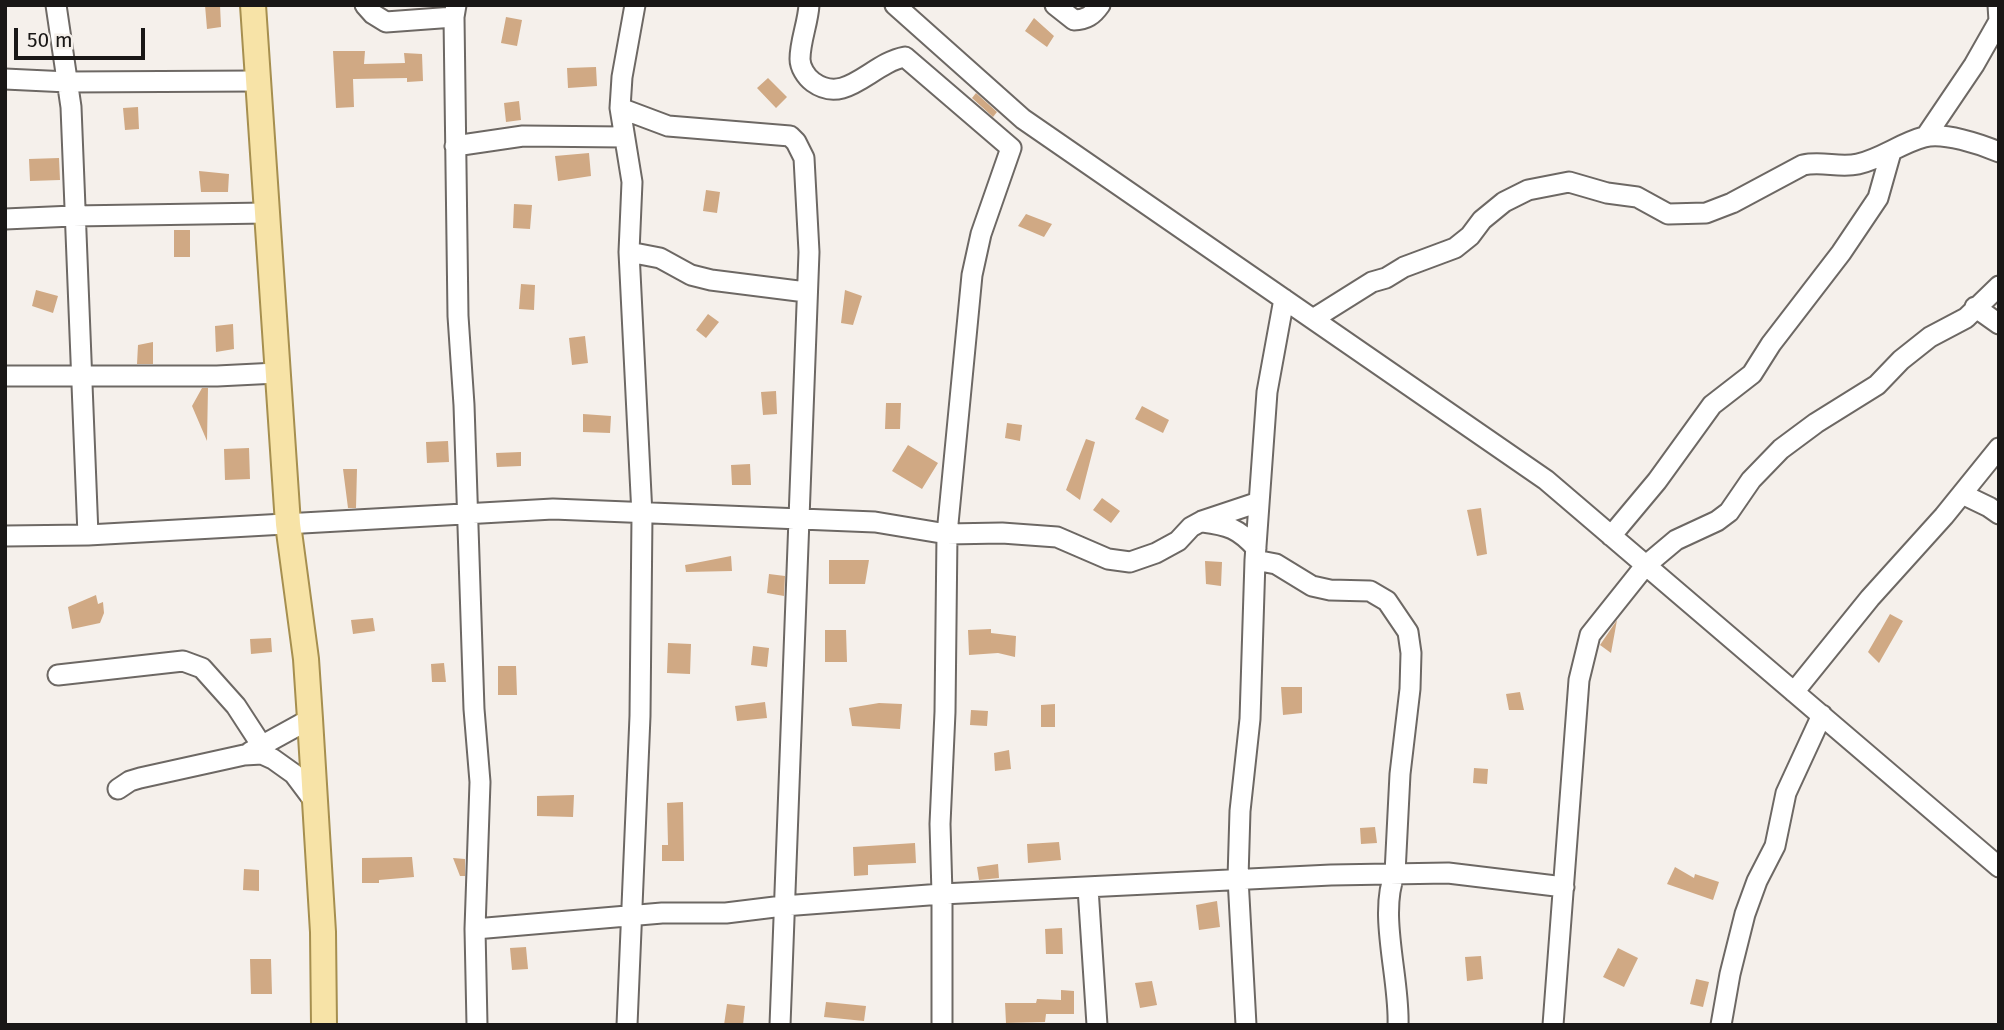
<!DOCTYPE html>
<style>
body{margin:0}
#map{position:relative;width:2004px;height:1030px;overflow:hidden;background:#f5f0eb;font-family:"Fira Sans",sans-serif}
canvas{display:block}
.frame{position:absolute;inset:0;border:7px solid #191716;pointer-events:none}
.scale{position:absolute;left:14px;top:28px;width:131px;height:32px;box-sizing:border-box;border:4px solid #191716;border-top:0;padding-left:9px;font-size:21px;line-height:24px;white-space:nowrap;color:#191716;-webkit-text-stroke:5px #f5f0eb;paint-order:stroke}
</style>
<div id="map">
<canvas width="2004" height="1030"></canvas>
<div class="frame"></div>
<div class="scale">50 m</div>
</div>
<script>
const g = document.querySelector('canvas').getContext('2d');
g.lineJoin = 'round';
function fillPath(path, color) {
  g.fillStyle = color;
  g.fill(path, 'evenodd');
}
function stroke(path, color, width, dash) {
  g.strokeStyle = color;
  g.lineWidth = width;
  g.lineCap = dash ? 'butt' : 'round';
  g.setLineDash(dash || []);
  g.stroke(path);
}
const building = new Path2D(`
 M205,5H220L221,27L207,29Z
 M506,17L522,20L517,46L501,43Z
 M1034,18L1054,36L1047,47L1025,31Z
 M333,51H365L364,64L405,63L404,53L422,54L423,81L407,82V78L353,79L354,107L336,108Z
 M596,67L597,86L568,88L567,68Z
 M768,78L787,97L776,108L757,88Z
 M976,93L997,112L993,117L972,98Z
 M519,101L521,120L506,122L504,103Z
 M138,107L139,129L125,130L123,108Z
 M589,153L591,176L558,181L555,156Z
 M59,158L60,180L30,181L29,159Z
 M199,171L229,174L228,192H201Z
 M706,190L720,192L717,213L703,211Z
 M514,204L532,205L530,229L513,228Z
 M1026,214L1052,224L1044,237L1018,226Z
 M174,230H190V257H174Z
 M521,284L535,285L534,310L519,309Z
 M36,290L58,296L53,313L32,306Z
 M845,290L862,296L853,325L841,323Z
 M708,314L719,322L706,338L696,330Z
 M233,324L234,349L216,352L215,326Z
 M585,336L588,363L572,365L569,338Z
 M153,342V364H137L138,345Z
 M202,388H208L207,441L192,406Z
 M776,391L777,414L763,415L761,392Z
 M886,403H901L900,429H885Z
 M1142,406L1169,420L1163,433L1135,419Z
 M583,414L611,416L610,433L583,432Z
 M1007,423L1022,425L1020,441L1005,438Z
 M1086,439L1095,442L1080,500L1066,490Z
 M448,441L449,462L427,463L426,442Z
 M908,445L938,463L922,489L892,471Z
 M249,448L250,479L225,480L224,449Z
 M521,452V466L497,467L496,453Z
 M750,464L751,485H732L731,465Z
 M343,469H357L356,508H348Z
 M1102,498L1120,511L1111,523L1093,510Z
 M1481,508L1487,554L1477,556L1467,510Z
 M731,556L732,571L686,572L685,565Z
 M829,560H869L865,584H829Z
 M1205,561L1222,562L1221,586L1206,584Z
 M769,574L785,576L784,596L767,593Z
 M96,595L98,604L103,602L104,613L100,623L72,629L68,607Z
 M1890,614L1903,621L1879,663L1868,652Z
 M373,618L375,631L353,634L351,620Z
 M1617,620L1611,653L1600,645Z
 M991,629V633L1016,636L1015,657L998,653L969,655L968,630Z
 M825,630H846L847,662H825Z
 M271,638L272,652L251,654L250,639Z
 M668,643L691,644L690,674L667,673Z
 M753,646L769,648L767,667L751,665Z
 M444,663L446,682H432L431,664Z
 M498,666H516L517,695H498Z
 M1281,687H1302V713L1283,715Z
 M1520,692L1524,710H1509L1506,694Z
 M765,702L767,718L737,721L735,706Z
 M879,703L902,704L900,729L852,726L849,708Z
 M1055,704V727H1041V705Z
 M971,710L988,711L987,726L970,725Z
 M1009,750L1011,769L995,771L994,753Z
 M1474,768L1488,769L1487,784L1473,783Z
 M574,795L573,817L537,816V796Z
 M683,802L684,861H662V845H668L667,803Z
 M1375,827L1377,843L1361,844L1360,828Z
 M1059,842L1061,860L1028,863L1027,844Z
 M915,843L916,863L868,865V875L854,876L853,847Z
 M412,857L414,877L379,880V883H362V858Z
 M453,858L465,859V876H460Z
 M998,864L999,878L979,880L977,867Z
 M1675,867L1694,878L1695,874L1719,882L1713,900L1667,884Z
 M244,869L259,870V891L243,890Z
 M1217,901L1220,927L1199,930L1196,905Z
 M1062,928L1063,954H1046L1045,929Z
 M526,947L528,969L512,970L510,948Z
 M1618,948L1638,958L1624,987L1603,977Z
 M1481,956L1483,979L1467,981L1465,957Z
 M250,959H271L272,994H251Z
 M1696,979L1709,982L1703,1007L1690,1004Z
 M1152,981L1157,1005L1140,1008L1135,983Z
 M1061,990L1074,991V1014H1046L1045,1022L1006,1023L1005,1003H1036L1037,999L1061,1000Z
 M826,1002L866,1006L864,1021L824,1017Z
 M727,1004L745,1006L743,1025H724Z`);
const minor = new Path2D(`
 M56,5L71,107L88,535
 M365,5L373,14L386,22L454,17
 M456,5L454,17L458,316L464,405L474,709L480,782L475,929L477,1025
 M809,5C808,23 800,41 800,59C800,67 806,77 813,82C846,106 871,63 905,57L1011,148L981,234L972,275L947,534L945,712L940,824L942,894V1025
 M895,5L1023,119L1546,480L1999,867
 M1055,5L1074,20C1086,20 1093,15 1100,5
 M5,79L68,82L256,81
 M620,108L668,126L790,136L796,142L804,158L809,252L780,1025
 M1926,136L1974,65L1999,21L1998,5
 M455,146L523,136L624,137
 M5,219L73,216L266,213
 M629,252L660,258L691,275L711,280L806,292
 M1975,307L1999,324
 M1313,319L1372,282L1386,278L1404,267L1455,248L1470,236L1482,220L1504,202L1528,190L1569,182L1607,193L1637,197L1668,214L1706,213L1732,203L1803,165C1822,161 1840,168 1858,164C1881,159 1901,143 1924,137C1944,132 1980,144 1999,152
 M5,376H217L277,373
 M1962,494L1989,507L1999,514
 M1203,522C1228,525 1239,529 1256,548
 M5,536L88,535L553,509L875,522L947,534L1002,533L1057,537L1108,559L1130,562L1156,553L1178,541L1191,527L1202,521L1259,502
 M1611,536L1657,481L1712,405L1752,374L1771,344L1841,253L1878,198L1891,152
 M1255,560L1276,564L1312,586L1330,590L1370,591L1387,601L1408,632L1411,653L1410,689L1400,774L1395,873C1378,914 1400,979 1398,1025
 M58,675L183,661L202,668L236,706L262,746
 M1794,692L1870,598L1944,516L1999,448
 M250,752L310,719
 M118,789L130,781L140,778L244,755L262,754L273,759L294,774L315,802
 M1088,888L1097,1025
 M475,929L662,913H726L783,906L942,894L1331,875L1448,873L1564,887
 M627,1025L640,716L642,515L629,252L632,182L620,108L622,77L635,5
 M1246,1025L1238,878L1240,811L1250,719L1255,560L1267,392L1284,299
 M1553,1025L1579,680L1590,635L1645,566L1676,540L1717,521L1729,512L1751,480L1781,449L1816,423L1877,385L1901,360L1930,337L1966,318L1999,286
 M1721,1025L1730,974L1745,914L1757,881L1775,846L1786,793L1822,715`);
const major = new Path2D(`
 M253,5L288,524L306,659L310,719L323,932L324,1025`);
fillPath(building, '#d0a984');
stroke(minor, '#6d6864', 23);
stroke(major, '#a68f4f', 28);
stroke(minor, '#fff', 19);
stroke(major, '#f7e3a7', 24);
</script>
